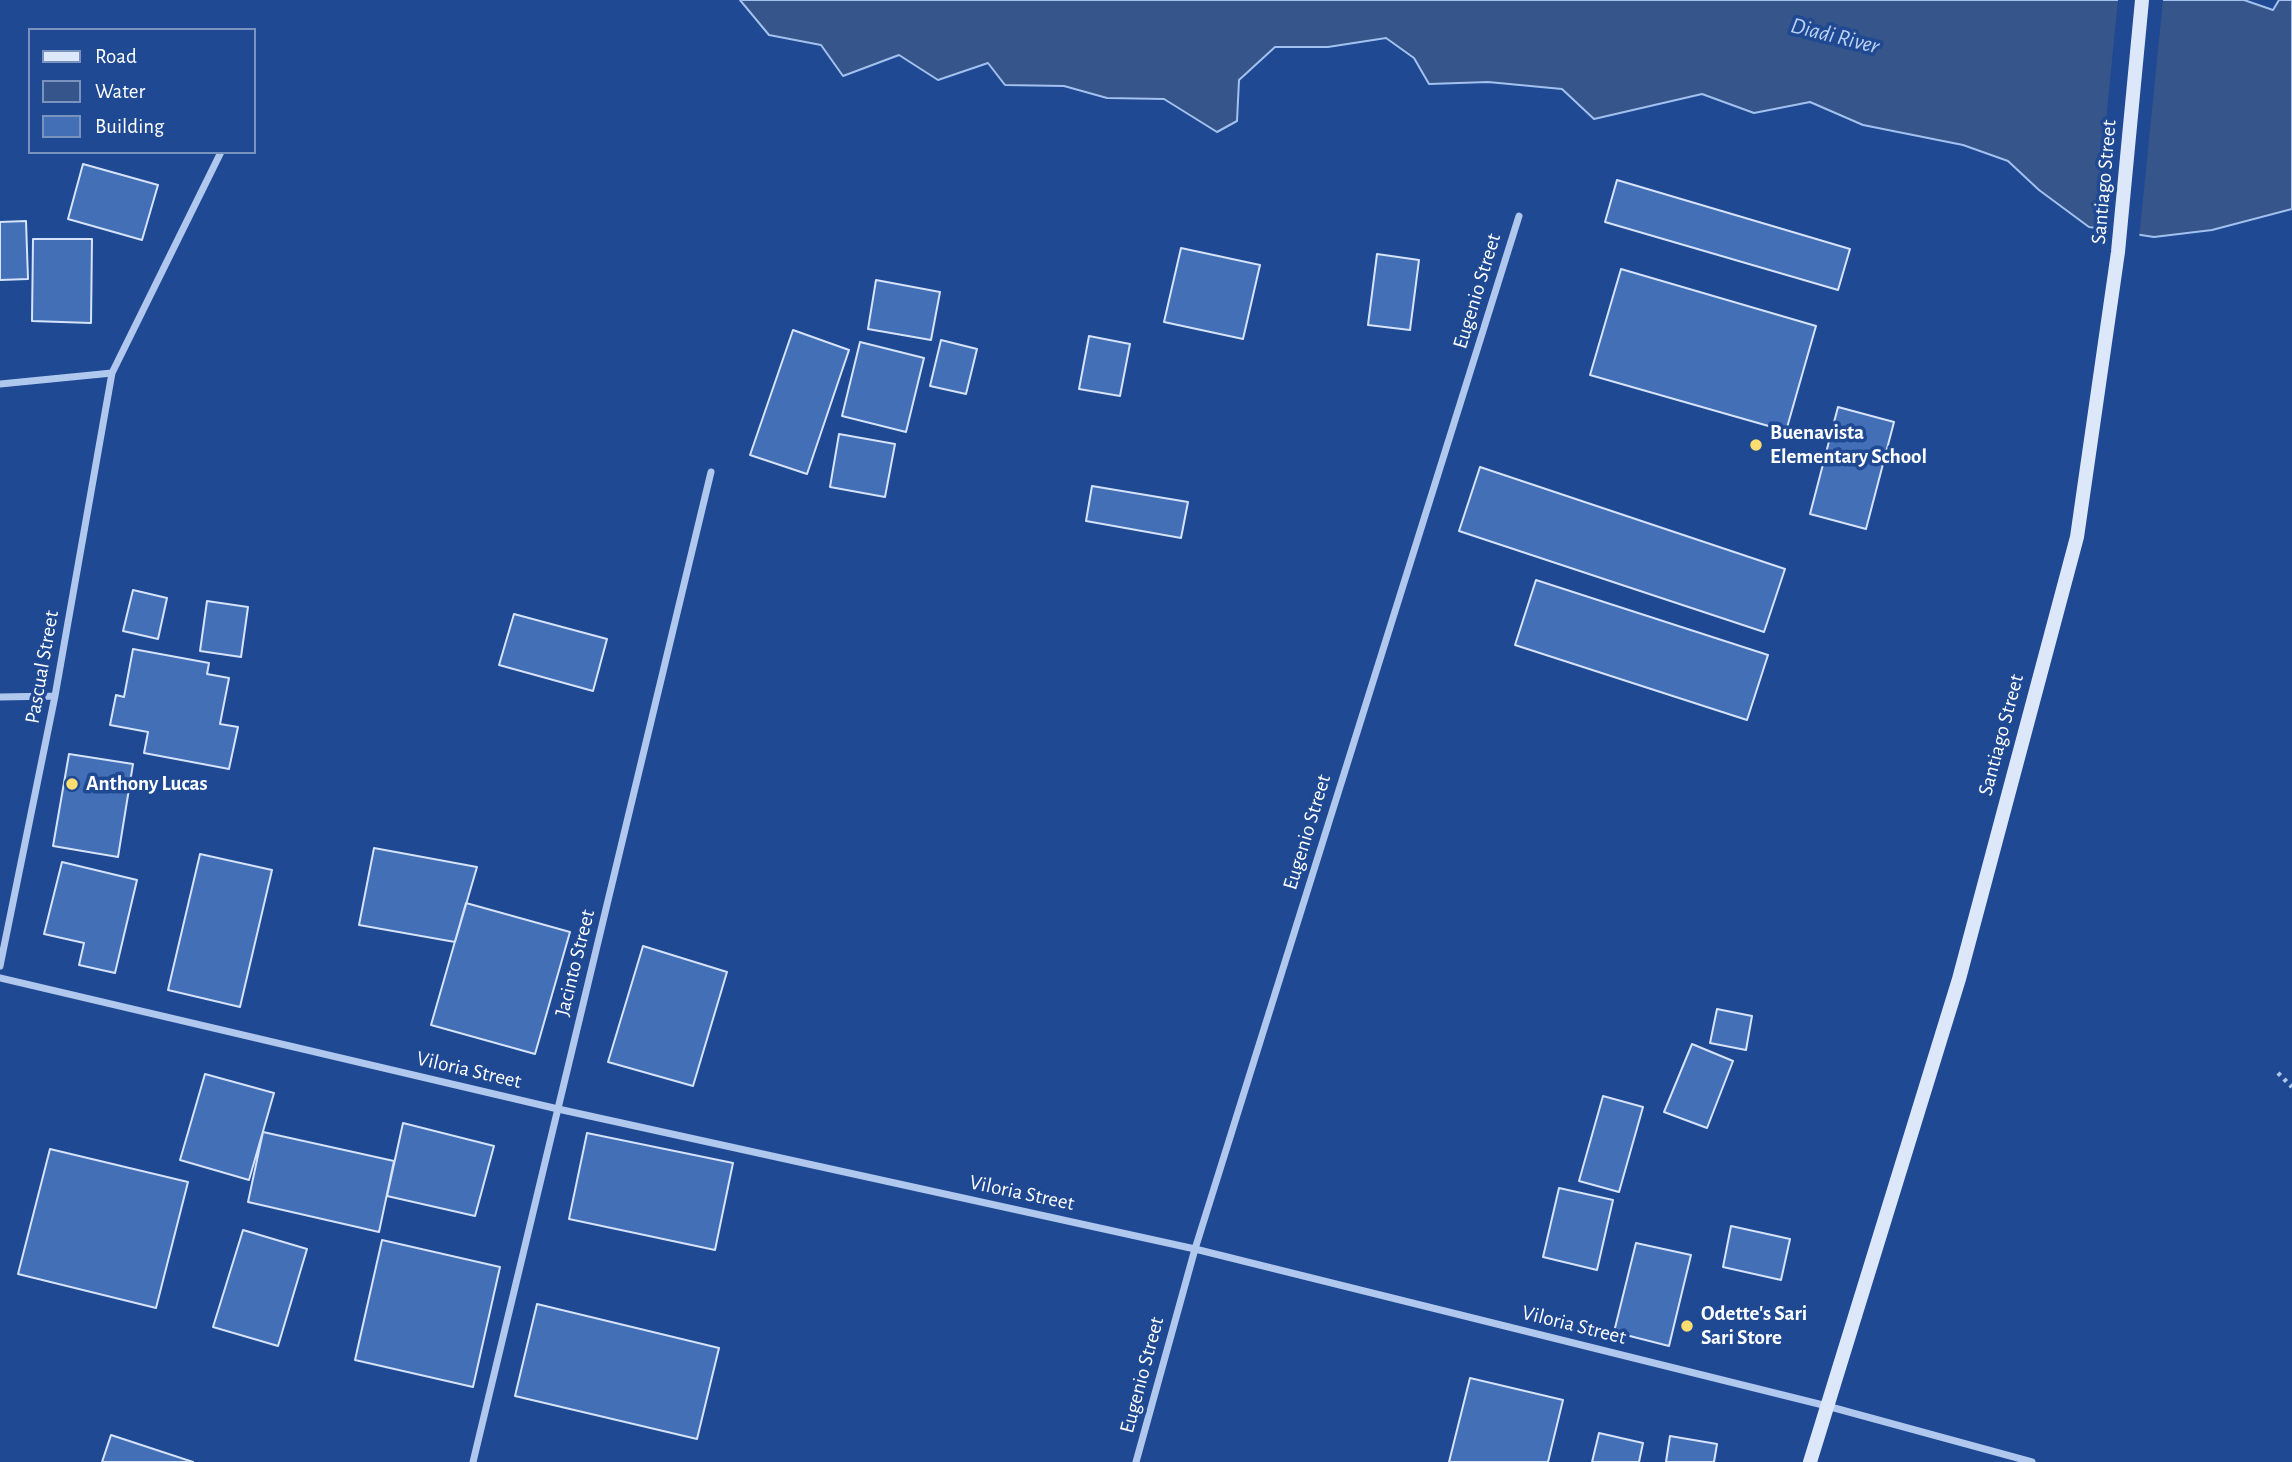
<!DOCTYPE html>
<style>
body{margin:0}
#map{position:relative;width:2292px;height:1462px;overflow:hidden;background:#1f4992;font-family:"Alegreya Sans",sans-serif}
canvas{display:block}
.legend{position:absolute;left:28px;top:28px;width:228px;height:126px;box-sizing:border-box;background:#1f4992;border:2px solid #7992be;margin:0;padding:9px 12px;list-style:none;font-size:21px;color:#fff}
.legend li{display:flex;align-items:center;gap:14px;height:35px}
.legend b{width:35px;border:2px solid #7992be}
</style>
<div id="map">
<canvas width="2292" height="1462"></canvas>
<ul class="legend">
<li><b style="height:9px;background:#dce7fa"></b>Road</li>
<li><b style="height:19px;background:#36558a"></b>Water</li>
<li><b style="height:19px;background:#436fb7"></b>Building</li>
</ul>
</div>
<script>
const g = document.querySelector('canvas').getContext('2d');
g.lineJoin = 'round';
function fillPath(path, color) {
  g.fillStyle = color;
  g.fill(path, 'evenodd');
}
function stroke(path, color, width, dash) {
  g.strokeStyle = color;
  g.lineWidth = width;
  g.lineCap = dash ? 'butt' : 'round';
  g.setLineDash(dash || []);
  g.stroke(path);
}
function label(font, color, halo, rows, align = 'center') {
  g.font = font + ' "Alegreya Sans",sans-serif';
  g.lineWidth = 7;
  g.setLineDash([]);
  g.textBaseline = 'middle';
  g.strokeStyle = halo;
  g.fillStyle = color;
  for (const [text, x, y, turn = 0] of rows) {
    g.save();
    g.translate(x, y);
    g.rotate((+turn || 0) * Math.PI / 180);
    g.textAlign = isNaN(turn) ? turn : align;
    if (halo) g.strokeText(text, 0, 0);
    g.fillText(text, 0, 0);
    g.restore();
  }
}
const water = new Path2D(`
 M740,0H2244L2273,10L2279,0H2292V209L2212,230L2154,237L2089,227L2039,190L2008,161L1963,145L1863,125L1810,102L1754,113L1702,94L1594,119L1562,89L1488,82L1429,84L1414,58L1386,38L1328,47H1275L1239,80L1237,121L1217,132L1164,99L1107,98L1064,86L1005,85L988,63L938,80L899,55L843,76L821,45L769,35Z`);
const pier = new Path2D(`
 M2118,0H2163L2139,239L2095,232Z`);
const building = new Path2D(`
 M83,164L158,185L142,240L68,219Z
 M1617,180L1850,249L1838,290L1605,222Z
 M26,221L28,279L0,280V222Z
 M33,239H92L91,323L32,321Z
 M1181,248L1260,265L1243,339L1164,322Z
 M1377,254L1419,260L1410,330L1368,325Z
 M1621,269L1816,326L1786,431L1590,375Z
 M876,280L940,292L931,340L868,329Z
 M793,330L849,350L807,474L750,455Z
 M1089,336L1130,344L1120,396L1079,389Z
 M941,340L977,349L966,394L930,386Z
 M860,342L924,358L906,432L842,416Z
 M1838,407L1894,422L1866,529L1810,514Z
 M839,434L895,444L885,497L830,487Z
 M1480,467L1785,569L1764,632L1459,531Z
 M1092,486L1188,502L1181,538L1086,521Z
 M1536,580L1768,655L1747,720L1515,645Z
 M133,590L167,598L158,639L123,631Z
 M207,601L248,607L241,657L200,651Z
 M514,614L607,639L593,691L499,665Z
 M133,649L209,663L207,674L229,678L220,724L238,727L229,769L144,753L148,732L110,725L116,695L124,697Z
 M69,754L133,764L118,857L53,846Z
 M374,848L477,867L455,942L359,925Z
 M200,854L272,870L240,1007L168,990Z
 M62,862L137,880L115,973L79,965L84,943L44,934Z
 M466,903L570,932L535,1054L431,1025Z
 M643,946L727,972L693,1086L608,1062Z
 M1717,1009L1752,1016L1746,1050L1710,1043Z
 M1692,1044L1733,1061L1707,1128L1664,1112Z
 M205,1074L274,1093L249,1180L180,1160Z
 M1603,1096L1643,1107L1619,1192L1579,1181Z
 M403,1123L494,1146L475,1216L387,1196Z
 M263,1132L394,1161L379,1232L248,1202Z
 M587,1133L733,1163L715,1250L569,1219Z
 M50,1149L188,1182L156,1308L18,1274Z
 M1559,1188L1613,1200L1597,1270L1543,1257Z
 M1731,1226L1790,1239L1781,1280L1723,1267Z
 M243,1230L307,1249L278,1346L213,1327Z
 M382,1240L500,1267L473,1387L355,1360Z
 M1636,1243L1691,1255L1669,1346L1614,1332Z
 M537,1304L719,1348L697,1439L515,1396Z
 M1470,1378L1563,1400L1548,1462H1449Z
 M1599,1433L1643,1443L1639,1462H1592Z
 M111,1435L193,1462H102Z
 M1670,1436L1717,1444L1714,1462H1666Z`);
const path = new Path2D(`
 M2278,1073L2292,1087`);
const minor = new Path2D(`
 M0,384L112,373
 M0,697L55,696
 M0,966L55,696L112,373L221,152
 M0,978L558,1109L1195,1249L1827,1406L2032,1462
 M473,1462L711,472
 M1136,1462L1195,1249L1519,216`);
const secondary = new Path2D(`
 M1810,1462L1959,979L2077,537L2118,252L2142,0`);
const markers = [
 [1756,445,7,"#fcdd70"],
 [72,784,7,"#fcdd70"],
 [1687,1326,7,"#fcdd70"]
];
const streetNames = [
 ["Santiago Street",2104,182,-85],
 ["Eugenio Street",1477,291,-73],
 ["Pascual Street",42,667,-80],
 ["Santiago Street",2001,735,-75],
 ["Eugenio Street",1307,832,-73],
 ["Jacinto Street",575,963,-76],
 ["Viloria Street",469,1070,13],
 ["Viloria Street",1022,1193,12],
 ["Viloria Street",1574,1325,14],
 ["Eugenio Street",1142,1375,-75]
];
const poiNames = [
 ["Buenavista",1770,433],
 ["Elementary School",1770,457],
 ["Anthony Lucas",86,784],
 ["Odette's Sari",1701,1314],
 ["Sari Store",1701,1338]
];
const waterNames = [
 ["Diadi River",1835,36,14]
];
fillPath(water, '#36558a');
stroke(water, '#a3c1ef', 2);
fillPath(pier, '#1f4992');
fillPath(building, '#436fb7');
stroke(building, '#d6e3fa', 2);
stroke(path, '#b0c7ee', 4.5, [3.5, 5]);
stroke(minor, '#b0c7ee', 7);
stroke(secondary, '#dce7fa', 14);
for (const [x, y, r, color] of markers) {
  const dot = new Path2D();
  dot.arc(x, y, r, 0, 2 * Math.PI);
  g.fillStyle = color;
  g.fill(dot);
  stroke(dot, '#1f4992', 2.5);
}
label('21px', '#fff', '#1f4992', streetNames);
label('bold 21px', '#fff', '#1f4992', poiNames, 'left');
label('italic 23px', '#bcd2f4', '#1f4992', waterNames);
</script>
